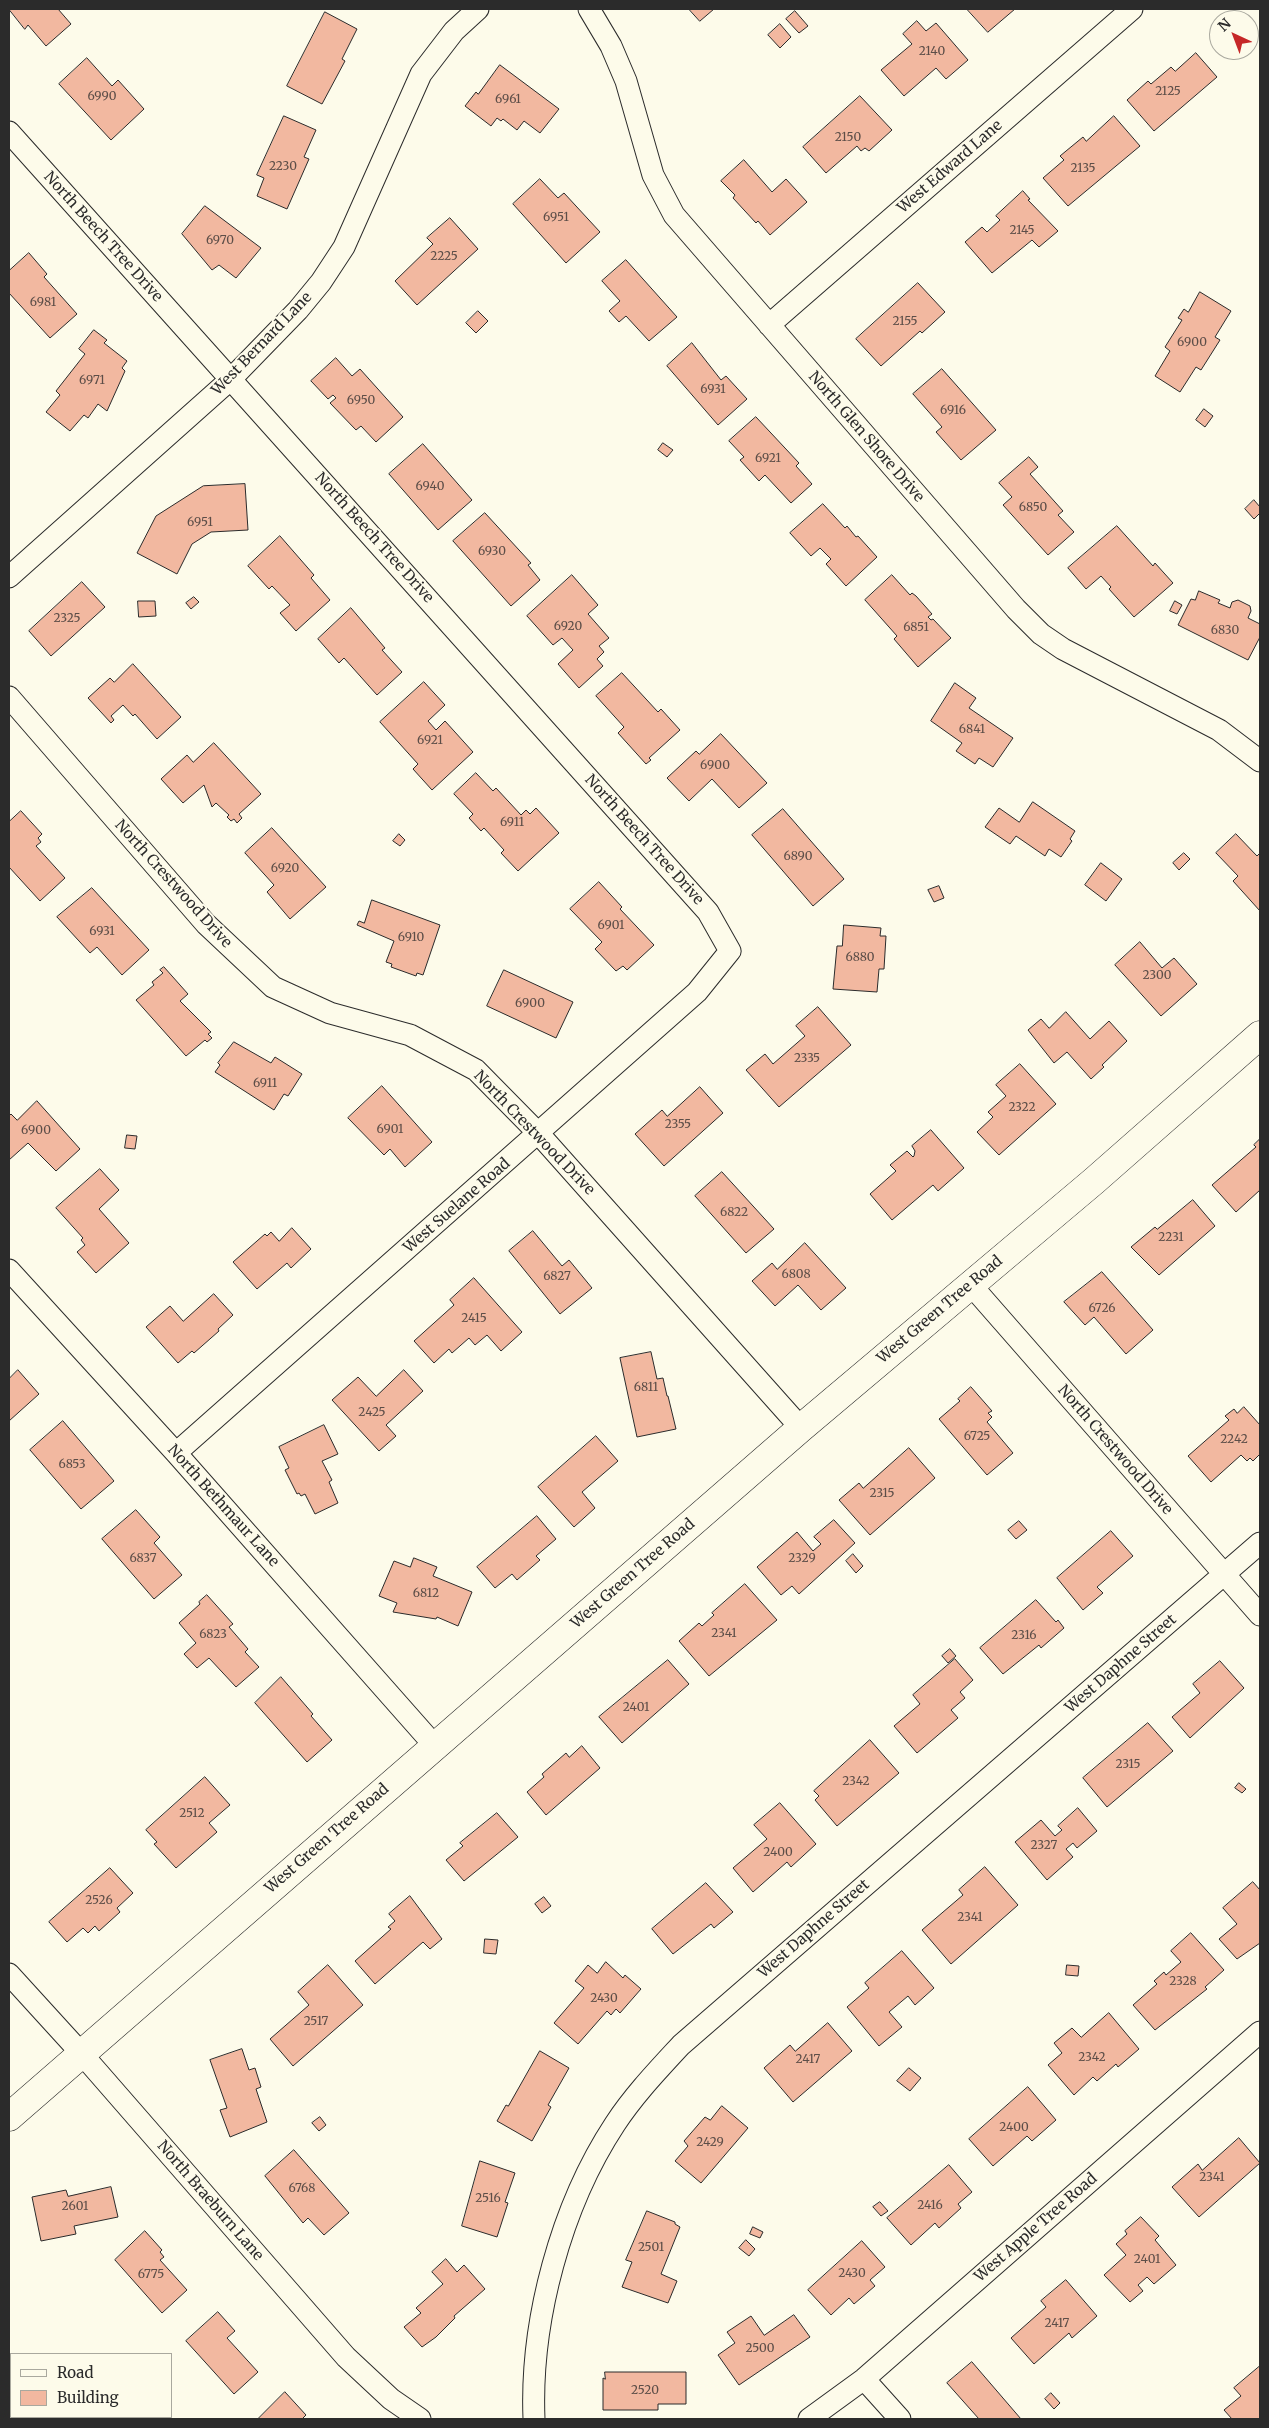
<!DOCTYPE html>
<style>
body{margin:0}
#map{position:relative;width:1269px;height:2428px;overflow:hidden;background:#fdfbea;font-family:Merriweather,serif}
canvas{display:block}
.frame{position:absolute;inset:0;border:10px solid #2b2b2b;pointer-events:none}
.legend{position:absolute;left:10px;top:2353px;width:162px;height:65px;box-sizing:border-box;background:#fdfbea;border:1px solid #a9a89e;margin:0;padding:6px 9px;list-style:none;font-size:15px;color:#2b2b2b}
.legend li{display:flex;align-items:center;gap:10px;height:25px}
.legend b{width:25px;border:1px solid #a9a89e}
.north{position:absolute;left:1209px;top:10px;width:50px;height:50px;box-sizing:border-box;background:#fdfbea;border:1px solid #a9a89e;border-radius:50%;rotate:317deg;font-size:14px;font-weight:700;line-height:20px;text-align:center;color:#2b2b2b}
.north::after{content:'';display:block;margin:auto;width:18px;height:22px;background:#c62828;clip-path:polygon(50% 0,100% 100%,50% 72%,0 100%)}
</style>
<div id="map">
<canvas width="1269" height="2428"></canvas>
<div class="frame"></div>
<ul class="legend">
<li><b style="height:6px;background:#fdfbea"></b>Road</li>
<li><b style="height:14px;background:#f2b8a0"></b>Building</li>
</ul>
<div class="north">N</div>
</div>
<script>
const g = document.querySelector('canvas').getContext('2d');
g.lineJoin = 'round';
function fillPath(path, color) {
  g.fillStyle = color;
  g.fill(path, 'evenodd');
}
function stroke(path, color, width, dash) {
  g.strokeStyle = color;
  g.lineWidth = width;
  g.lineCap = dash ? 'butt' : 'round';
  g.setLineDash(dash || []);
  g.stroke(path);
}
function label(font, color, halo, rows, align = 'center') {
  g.font = font + ' Merriweather,serif';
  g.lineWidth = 4;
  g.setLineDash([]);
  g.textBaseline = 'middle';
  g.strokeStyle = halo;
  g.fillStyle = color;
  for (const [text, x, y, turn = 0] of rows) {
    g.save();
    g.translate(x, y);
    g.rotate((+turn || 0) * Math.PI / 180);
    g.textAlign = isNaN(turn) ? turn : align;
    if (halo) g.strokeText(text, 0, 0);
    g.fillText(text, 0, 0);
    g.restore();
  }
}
const building = new Path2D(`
 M9,9H58L71,24L46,46L28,25L25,29Z
 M689,9H714L700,21Z
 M967,9H1015L988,32Z
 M795,11L808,26L799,33L786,19Z
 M325,12L357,29L342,59L345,61L322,104L287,86Z
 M917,21L926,31L936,23L968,60L946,79L936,68L904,96L881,70L912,44L903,34Z
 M780,24L791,37L780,48L768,35Z
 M1196,53L1217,77L1154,131L1127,100L1148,81L1151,84L1171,67L1175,71Z
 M87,58L112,86L118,80L144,109L111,140L59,84Z
 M500,65L559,109L540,133L524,121L517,130L503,119L501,121L497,118L491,126L465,106L476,92L478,94Z
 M860,96L892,130L869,151L865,148L861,151L857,146L826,173L803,147Z
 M284,116L316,130L304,157L309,159L287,209L257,196L264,178L257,175Z
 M1114,116L1140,146L1068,206L1043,178L1064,160L1060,156L1083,137L1086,141Z
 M744,160L772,192L786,179L807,202L770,235L758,221L756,223L733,198L735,195L721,181Z
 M540,179L558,198L564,193L600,232L566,263L513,204Z
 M1023,191L1030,199L1028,200L1058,231L1039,247L1032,240L992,273L965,242L982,227L987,232L1000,220L996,216Z
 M205,206L261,248L236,278L219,265L212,270L182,234Z
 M450,218L478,249L417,305L395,281L433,244L427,238Z
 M29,253L47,274L44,277L77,314L50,338L9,293V271Z
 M626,260L677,317L649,341L626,316L619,322L609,311L620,301L602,281Z
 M918,283L945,312L922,333L920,331L881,366L856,339Z
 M1200,292L1231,311L1215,337L1220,340L1201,370L1196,367L1180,392L1155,376L1170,351L1165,347L1182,320L1178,318L1184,309L1188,312Z
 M478,311L488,321L476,333L466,323Z
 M94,330L107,340L104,343L127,361L122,368L125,371L107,411L98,404L88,418L84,415L70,431L46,412L60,395L56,391L85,354L79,349Z
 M692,343L721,380L726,376L747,399L718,425L667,366Z
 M336,358L352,376L360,369L403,417L376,442L361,426L356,430L330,403L336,398L333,395L328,399L311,381Z
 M942,369L996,430L961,460L936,432L942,427L913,394Z
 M1204,409L1213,416L1205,427L1196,420Z
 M756,417L799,463L796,466L812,484L791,503L765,475L759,481L740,460L744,457L729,441Z
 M663,443L673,450L667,457L658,450Z
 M423,444L472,500L438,530L389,474Z
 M1029,457L1038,467L1030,474L1063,511L1058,515L1074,532L1048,555L1003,505L1012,497L999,483Z
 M245,484L248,530L211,532L192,544L177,574L137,553L156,516L203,486Z
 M1254,500L1260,507V513L1254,519L1245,509Z
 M823,504L845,528L847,526L856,537L858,536L877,557L846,586L826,564L831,559L820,548L811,556L790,533Z
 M485,513L531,563L528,565L540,580L511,606L453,541Z
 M1117,526L1153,566L1155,563L1173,583L1134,617L1109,589L1111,587L1101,576L1086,589L1068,568Z
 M280,536L314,575L311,578L330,600L296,631L280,613L290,605L272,586L269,589L248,566Z
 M572,575L598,605L588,614L609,638L599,646L604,652L597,659L603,666L579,688L558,664L573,650L562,638L553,645L527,616Z
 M892,575L910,595L912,593L916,596L932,614L928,617L931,620L933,619L951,638L918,667L894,639L897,636L865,600Z
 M82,582L105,607L51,656L29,631Z
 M1199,591L1220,600L1218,603L1230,608L1232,602L1238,600L1250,606L1251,611L1248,618L1260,624V637L1248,660L1178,625L1191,599L1195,600Z
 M194,597L199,602L191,609L186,603Z
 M138,601H155L156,616L139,617Z
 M1175,601L1182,605L1177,614L1170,611Z
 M351,608L385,648L382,650L402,672L377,695L344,658L339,663L318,639Z
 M133,664L181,717L157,739L135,714L133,716L123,705L111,716L114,720L111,723L88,698L110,678L114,682Z
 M622,673L658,712L661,709L680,730L649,758L651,760L646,764L618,733L624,727L596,696Z
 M424,682L445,705L428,721L436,730L445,721L473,752L432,790L413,769L418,764L380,722Z
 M955,683L976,698L969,708L1013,738L993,767L979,758L975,764L956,751L962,743L931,721Z
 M721,734L767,783L739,808L712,779L689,801L667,778L696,751L699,754Z
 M214,743L261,794L239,814L242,818L237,823L234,819L231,821L227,817L229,815L216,803L212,807L204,785L183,803L161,779L187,755L193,762Z
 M476,773L493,791L496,788L521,815L526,810L530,814L536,808L559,833L518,871L501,853L504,850L484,828L481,831L469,818L473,814L454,794Z
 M1033,802L1075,831L1070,839L1072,841L1061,857L1049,849L1045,856L1016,836L1010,844L985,827L999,808L1019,822Z
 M783,809L844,879L813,906L752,835Z
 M21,811L42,834L38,838L41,842L36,846L65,878L40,901L9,867V822Z
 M272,828L326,887L290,919L267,892L274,885L245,853Z
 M399,834L405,840L400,846L393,841Z
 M1236,834L1257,856L1260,853V911L1233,881L1238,876L1216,853Z
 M1184,853L1190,859L1179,870L1173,863Z
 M1101,863L1122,879L1106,901L1085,885Z
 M599,882L622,907L620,909L654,945L627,970L623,966L616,971L595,949L602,942L570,909Z
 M939,886L944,898L934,902L928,890Z
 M92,888L149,950L122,975L97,947L90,953L57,917Z
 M372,900L440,925L423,975L417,973L416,976L391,967L392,964L386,962L394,941L357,925L359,921L364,923Z
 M844,925L881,928L880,936H886L884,969H879L877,992L833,989L837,946H842Z
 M1140,942L1162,968L1174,958L1197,984L1161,1016L1115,965Z
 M164,967L188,994L180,1001L211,1032L208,1034L212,1038L207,1042L205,1040L186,1056L136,1000L154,985L152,982L163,973L160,970Z
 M504,970L573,1002L556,1038L487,1006Z
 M818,1007L851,1045L779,1107L746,1070L765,1054L773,1064L805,1036L796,1026Z
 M1066,1012L1090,1039L1109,1021L1127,1041L1102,1065L1104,1067L1091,1079L1067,1052L1054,1063L1028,1030L1041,1019L1049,1028Z
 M234,1042L271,1063L275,1057L302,1074L288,1096L284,1094L274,1110L215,1072L220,1065L218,1063Z
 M1020,1064L1056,1104L999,1155L977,1132L993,1117L988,1112L1006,1096L996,1085Z
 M382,1086L432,1142L405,1167L390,1149L384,1155L348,1118Z
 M700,1087L723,1113L664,1166L635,1134L662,1110L667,1116Z
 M37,1101L80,1149L56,1171L28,1143L9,1160V1116L11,1114L17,1120Z
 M931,1130L964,1168L938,1191L933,1185L892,1220L870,1194L896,1171L890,1165L907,1151L913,1157L914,1156L915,1151L912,1146Z
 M127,1135L137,1136L135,1149L125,1148Z
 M1260,1139V1190L1236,1212L1212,1185L1256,1147L1254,1145Z
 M100,1169L119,1190L99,1209L129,1243L96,1273L77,1252L85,1245L81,1240L83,1238L56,1208Z
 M722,1172L774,1229L746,1253L695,1196Z
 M1193,1200L1215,1226L1159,1275L1131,1247L1155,1227L1157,1229Z
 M292,1228L311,1249L291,1268L287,1263L257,1289L233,1262L265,1234L267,1236L271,1232L279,1241Z
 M533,1231L562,1266L569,1260L592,1288L560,1314L509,1251Z
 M805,1243L846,1288L821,1310L798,1285L775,1306L752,1281L772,1263L777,1269Z
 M1102,1272L1153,1330L1126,1354L1094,1317L1085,1325L1064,1302Z
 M474,1278L522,1332L501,1351L487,1335L475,1345L469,1338L452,1353L449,1349L434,1363L414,1341L454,1305L450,1300Z
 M214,1294L233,1315L218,1329L219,1331L194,1353L192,1351L178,1363L146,1327L170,1306L183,1321Z
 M651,1352L657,1379L663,1378L667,1396H668L676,1429L637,1437L620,1358Z
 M18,1370L39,1394L9,1421V1379Z
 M404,1370L423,1391L386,1425L396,1436L379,1451L332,1400L358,1377L376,1396Z
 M971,1387L992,1411L988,1413L992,1417L987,1422L1013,1453L987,1475L939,1419L960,1401L958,1399Z
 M1244,1407L1260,1425V1454L1253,1461L1250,1458L1247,1461L1241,1455L1211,1482L1188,1456L1229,1420L1225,1416L1234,1409L1237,1413Z
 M63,1421L114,1481L81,1509L30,1450Z
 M324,1425L338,1454L322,1461L332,1480L329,1482L338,1503L315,1514L305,1494L301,1496L299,1493L297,1494L285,1470L289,1468L279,1447Z
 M596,1436L618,1461L582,1492L595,1508L574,1527L538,1487Z
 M909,1448L935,1478L870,1535L839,1500L859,1483L863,1488Z
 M136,1510L160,1537L154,1543L182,1575L154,1599L102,1539Z
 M537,1516L556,1539L536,1556L540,1560L517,1580L512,1574L495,1588L477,1567Z
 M834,1520L855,1543L799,1594L792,1586L781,1595L757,1567L797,1532L813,1551L821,1544L814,1537Z
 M1019,1521L1027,1530L1016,1539L1008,1530Z
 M1111,1531L1133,1556L1097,1587L1103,1593L1083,1610L1057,1578Z
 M853,1554L863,1566L856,1573L846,1561Z
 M414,1558L437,1567L433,1576L472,1592L458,1626L437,1617L436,1619L393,1612L397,1603L379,1596L394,1561L410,1567Z
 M745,1584L777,1620L709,1676L679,1641L699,1623L702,1626L714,1615L712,1613Z
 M207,1595L233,1624L229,1627L248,1649L245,1652L259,1667L236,1687L209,1658L197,1668L184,1654L196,1643L179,1623L200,1604L199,1602Z
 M1036,1600L1056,1622L1058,1620L1064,1628L1041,1648L1039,1645L1003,1674L980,1648Z
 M950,1649L956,1656L948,1663L942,1656Z
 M955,1659L973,1680L960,1692L965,1698L951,1710L958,1718L917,1753L894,1726L920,1704L913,1695Z
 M668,1660L689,1684L622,1743L599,1717Z
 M1220,1661L1244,1688L1190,1738L1172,1717L1200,1693L1193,1684Z
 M281,1677L313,1714L311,1716L332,1740L307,1762L255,1703Z
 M1148,1723L1173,1751L1107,1807L1083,1778Z
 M870,1740L899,1773L837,1826L815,1800L819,1796L814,1791Z
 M582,1746L600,1768L546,1815L527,1792L544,1777L542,1774L566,1753L569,1757Z
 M205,1777L230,1805L209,1823L217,1832L176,1868L154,1844L157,1842L146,1830Z
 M1239,1783L1246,1789L1242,1793L1235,1788Z
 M780,1803L816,1844L791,1867L787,1862L753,1892L733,1868L767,1839L754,1825Z
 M1078,1808L1097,1831L1077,1848L1073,1843L1066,1849L1073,1857L1047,1880L1015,1842L1041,1820L1055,1836L1062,1830L1058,1826Z
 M497,1813L518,1837L464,1881L446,1860L463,1846L460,1843Z
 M985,1867L1018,1905L951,1964L922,1930L963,1895L959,1890Z
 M110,1868L133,1893L117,1908L120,1912L99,1931L95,1926L88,1933L83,1928L67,1942L49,1922Z
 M1253,1882L1260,1890V1943L1237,1959L1219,1939L1237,1924L1223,1908Z
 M706,1883L733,1912L714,1928L711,1924L673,1954L652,1929Z
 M410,1896L442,1939L430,1949L423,1942L375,1984L355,1961L391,1929L388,1927L395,1921L389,1914Z
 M544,1897L551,1906L542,1913L535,1904Z
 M1191,1933L1224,1970L1205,1987L1207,1989L1155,2030L1133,2005L1157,1984L1154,1981L1164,1972L1166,1975L1181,1962L1171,1951Z
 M485,1939L498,1940L496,1954L484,1953Z
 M902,1951L934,1988L915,2005L908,1996L889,2012L902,2027L879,2046L847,2007L869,1988L865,1983Z
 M606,1962L623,1978L625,1975L641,1989L620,2013L616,2009L611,2015L607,2011L578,2044L554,2023L584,1988L575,1981L588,1965L597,1973Z
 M328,1965L363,2005L293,2066L270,2039L309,2005L298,1992Z
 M1067,1965L1079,1966L1078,1976L1066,1975Z
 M1109,2013L1139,2049L1118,2067L1116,2064L1097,2081L1093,2077L1074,2095L1048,2065L1062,2053L1054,2043L1072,2028L1081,2037Z
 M828,2023L852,2051L793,2102L764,2068L790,2045L795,2051Z
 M242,2049L249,2070L255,2068L261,2087L256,2089L267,2122L230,2137L220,2110L227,2108L210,2060Z
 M540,2051L569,2068L548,2105L551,2107L532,2141L497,2121L506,2105L508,2106Z
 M909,2068L921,2078L910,2091L897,2081Z
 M1028,2087L1056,2120L1032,2141L1027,2136L993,2166L969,2139Z
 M722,2106L748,2128L701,2183L675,2161L688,2146L684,2141L705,2117L710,2120Z
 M320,2117L326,2125L319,2131L312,2123Z
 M1239,2138L1260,2163L1199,2217L1172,2187L1198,2164L1202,2170Z
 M294,2150L349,2213L324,2235L308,2218L303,2223L265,2176Z
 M480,2161L515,2173L505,2202L508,2203L497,2237L462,2226Z
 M949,2165L972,2192L958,2204L961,2208L939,2228L935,2223L911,2245L887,2218Z
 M111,2187L118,2217L74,2226L76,2234L41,2241L32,2197L66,2190L68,2196Z
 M880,2202L888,2211L881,2216L873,2207Z
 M647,2211L675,2222V2224L680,2227L661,2274L677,2281L668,2303L622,2287L632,2262L626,2260Z
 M1141,2217L1159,2236L1155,2240L1176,2265L1154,2284L1147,2277L1138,2285L1143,2291L1130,2302L1104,2275L1126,2255L1116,2244L1127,2234L1125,2231Z
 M753,2227L763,2232L760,2238L750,2234Z
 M145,2231L162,2250L160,2252L164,2257L160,2260L187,2290L162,2313L115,2260Z
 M746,2240L755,2249L749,2256L739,2248Z
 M862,2241L885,2267L870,2280L875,2286L854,2304L849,2298L831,2315L808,2290Z
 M446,2259L457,2272L464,2265L485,2289L454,2316L455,2318L436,2337L422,2347L404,2327L421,2313L416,2308L443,2284L432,2272Z
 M1066,2280L1097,2316L1072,2338L1069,2333L1034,2364L1011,2338L1046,2307L1041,2301Z
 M218,2312L235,2331L227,2338L258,2372L234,2394L186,2341Z
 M794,2315L810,2337L739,2385L718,2355L735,2343L727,2332L751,2316L764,2335Z
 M972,2362L1021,2419H979L947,2383Z
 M1260,2366V2419H1232L1224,2410L1241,2396L1234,2388Z
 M605,2372H686V2404H658V2410H603V2378L605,2379Z
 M9,2378L11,2381V2417H43L45,2419H9Z
 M285,2392L306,2415L302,2419H258Z
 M1051,2393L1060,2403L1054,2409L1045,2399Z`);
const street = new Path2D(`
 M589,9L611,46L626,81L653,175L674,215L1016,609L1041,634L1063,649L1219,730L1260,761
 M9,132L708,912L730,951L697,992L176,1453
 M769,325L1132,9
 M9,577L231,379L298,310L321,282L344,247L421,74L454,31L478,9
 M9,697L206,924L273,987L330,1013L410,1035L476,1070L539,1134L801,1428
 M9,1270L176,1453L434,1745
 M971,1285L1260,1615
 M9,1974L81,2053L346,2357L391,2399L420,2419
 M864,2379L900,2419
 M534,2419C530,2321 561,2206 615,2124C634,2095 658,2070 681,2045L1260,1543
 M809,2419L864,2379L1260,2032`);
const secondary = new Path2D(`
 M9,2117L801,1428L1094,1181L1260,1035`);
const numberNames = [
 ["2140",932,52],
 ["2125",1168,92],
 ["6990",102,97],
 ["6961",508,100],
 ["2150",848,138],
 ["2230",283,167],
 ["2135",1083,169],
 ["6951",556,218],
 ["2145",1022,231],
 ["6970",220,241],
 ["2225",444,257],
 ["6981",43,303],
 ["2155",905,322],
 ["6900",1192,343],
 ["6971",92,381],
 ["6931",713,390],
 ["6950",361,401],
 ["6916",953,411],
 ["6921",768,459],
 ["6940",430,487],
 ["6850",1033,508],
 ["6951",200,523],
 ["6930",492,552],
 ["2325",67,619],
 ["6920",568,627],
 ["6851",916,628],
 ["6830",1225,631],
 ["6841",972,730],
 ["6921",430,741],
 ["6900",715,766],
 ["6911",512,823],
 ["6890",798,857],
 ["6920",285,869],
 ["6901",611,926],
 ["6931",102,932],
 ["6910",411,938],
 ["6880",860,958],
 ["2300",1157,976],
 ["6900",530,1004],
 ["2335",807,1059],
 ["6911",265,1084],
 ["2322",1022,1108],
 ["2355",678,1125],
 ["6901",390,1130],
 ["6900",36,1131],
 ["6822",734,1213],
 ["2231",1171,1238],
 ["6808",796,1275],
 ["6827",557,1277],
 ["6726",1102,1309],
 ["2415",474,1319],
 ["6811",646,1388],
 ["2425",372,1413],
 ["6725",977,1437],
 ["2242",1234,1440],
 ["6853",72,1465],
 ["2315",882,1494],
 ["6837",143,1559],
 ["2329",802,1559],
 ["6812",426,1594],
 ["2341",724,1634],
 ["6823",213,1635],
 ["2316",1024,1636],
 ["2401",636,1708],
 ["2315",1128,1765],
 ["2342",856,1782],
 ["2512",192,1814],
 ["2327",1044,1846],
 ["2400",778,1853],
 ["2526",99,1901],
 ["2341",970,1918],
 ["2328",1183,1982],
 ["2430",604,1999],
 ["2517",316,2022],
 ["2342",1092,2058],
 ["2417",808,2060],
 ["2400",1014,2128],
 ["2429",710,2143],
 ["2341",1212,2178],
 ["6768",302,2189],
 ["2516",488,2199],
 ["2416",930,2206],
 ["2601",75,2207],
 ["2501",651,2248],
 ["2401",1147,2260],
 ["2430",852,2274],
 ["6775",151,2275],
 ["2417",1057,2324],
 ["2500",760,2349],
 ["2520",645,2391]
];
const streetNames = [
 ["West Edward Lane",950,167,-41],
 ["North Beech Tree Drive",103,237,48],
 ["West Bernard Lane",262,344,-46],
 ["North Glen Shore Drive",866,437,49],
 ["North Beech Tree Drive",374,538,48],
 ["North Beech Tree Drive",644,840,48],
 ["North Crestwood Drive",173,884,48],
 ["North Crestwood Drive",534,1133,46],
 ["West Suelane Road",457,1206,-41],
 ["West Green Tree Road",940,1310,-40],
 ["North Crestwood Drive",1115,1450,49],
 ["North Bethmaur Lane",223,1506,48],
 ["West Green Tree Road",633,1574,-41],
 ["West Daphne Street",1121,1664,-41],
 ["West Green Tree Road",327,1839,-41],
 ["West Daphne Street",814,1929,-41],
 ["North Braeburn Lane",210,2201,49],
 ["West Apple Tree Road",1036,2228,-41]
];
fillPath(building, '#f2b8a0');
stroke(building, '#2b2b2b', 1);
stroke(street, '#2b2b2b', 23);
stroke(secondary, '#2b2b2b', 29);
stroke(street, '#fdfbea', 21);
stroke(secondary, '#fdfbea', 28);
label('12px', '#5d4e48', null, numberNames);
label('15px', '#2b2b2b', '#fdfbea', streetNames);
</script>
